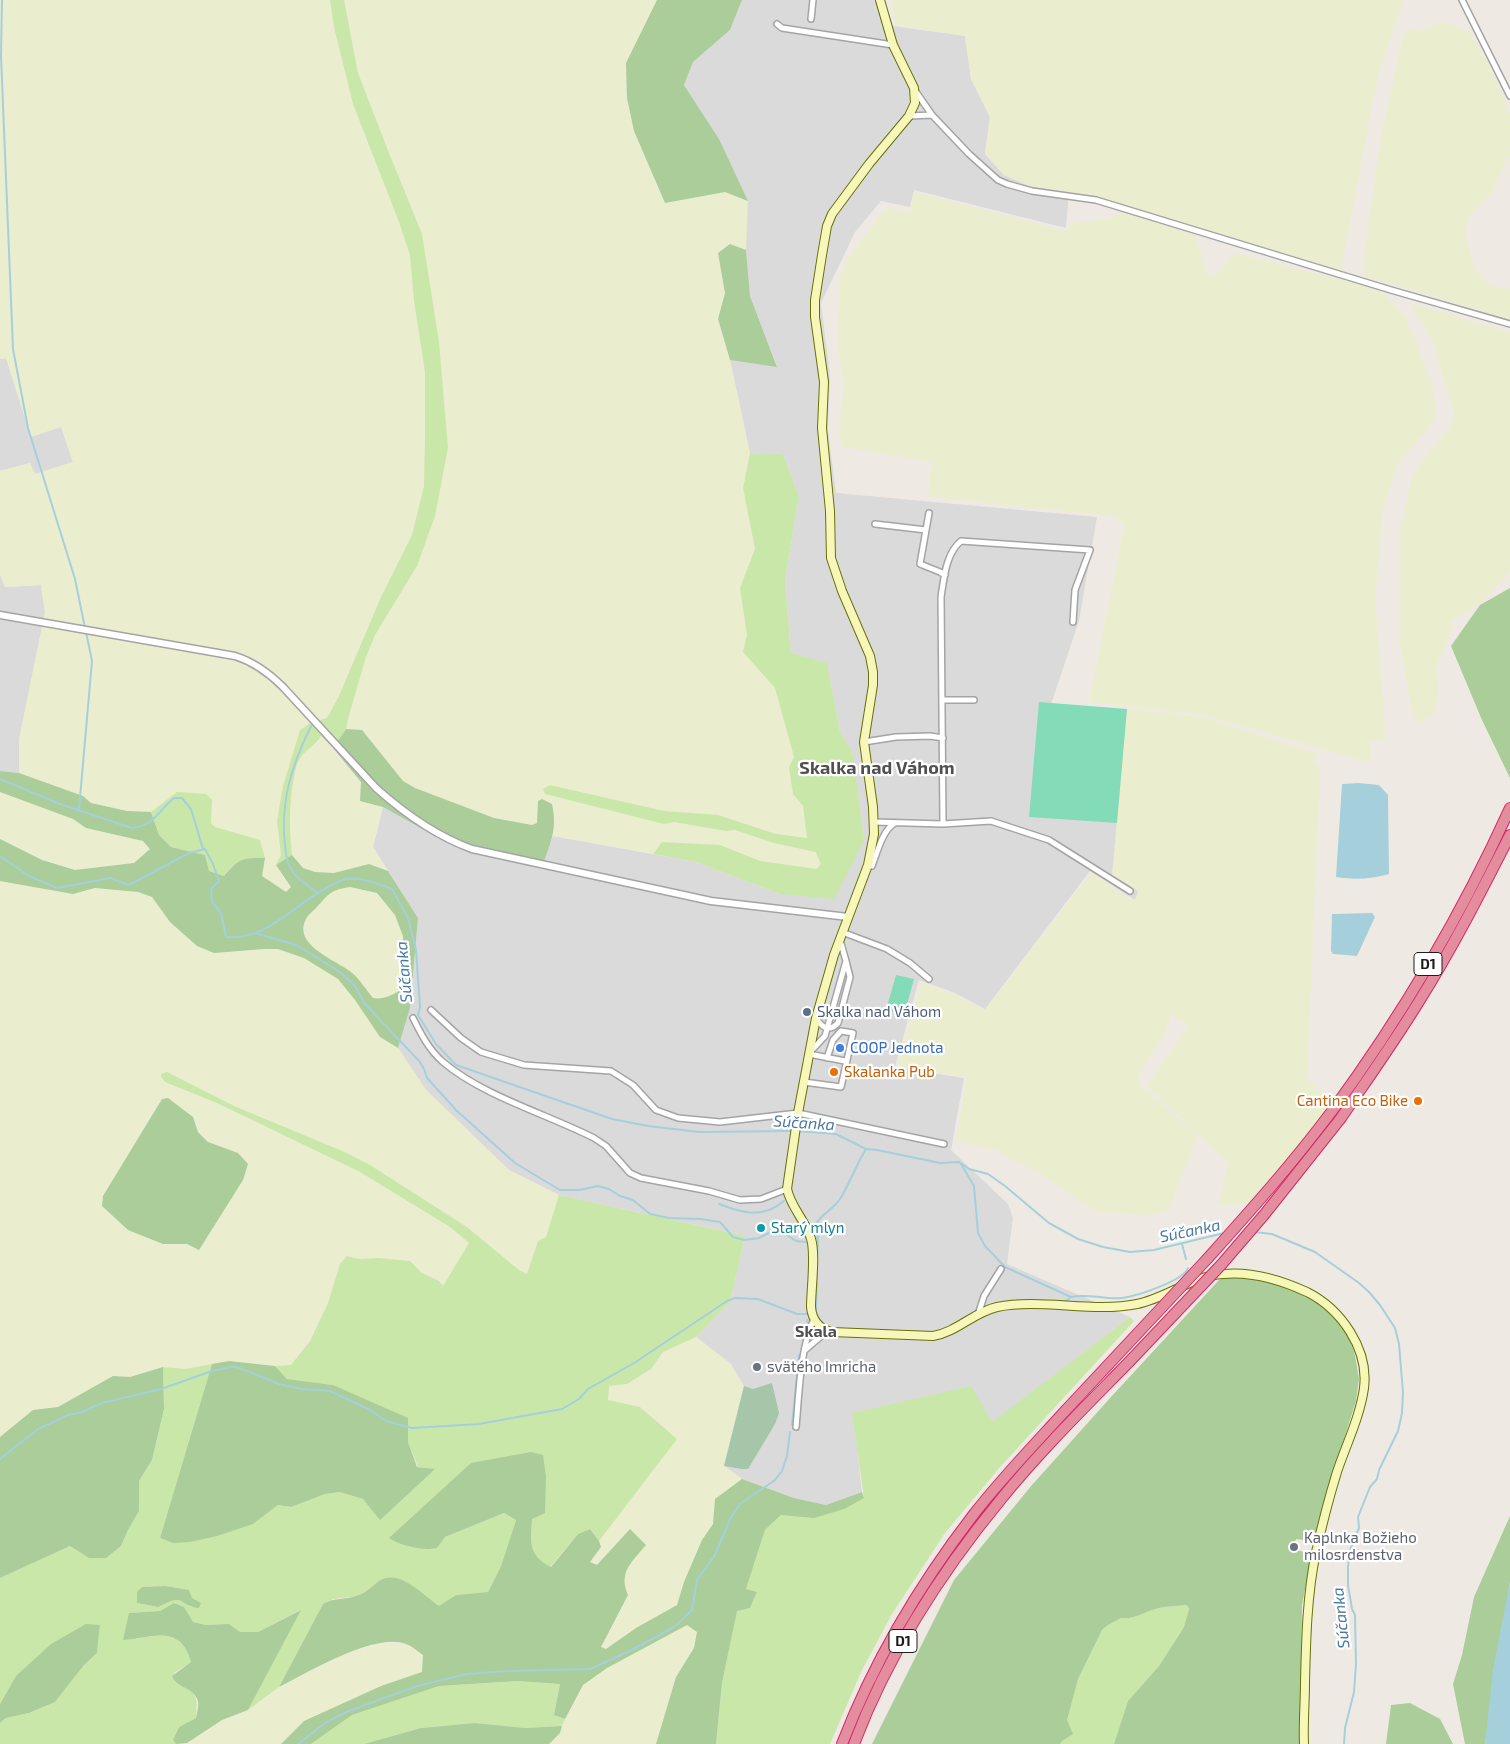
<!DOCTYPE html>
<meta charset="utf-8">
<style>
body{margin:0}
canvas{display:block;background:#eeeae3}
</style>
<canvas width="1510" height="1744"></canvas>
<script>
const g = document.querySelector('canvas').getContext('2d');
g.lineJoin = 'round';
function fillPath(path, color) {
  g.fillStyle = color;
  g.fill(path, 'evenodd');
}
function stroke(path, color, width, dash) {
  g.strokeStyle = color;
  g.lineWidth = width;
  g.lineCap = dash ? 'butt' : 'round';
  g.setLineDash(dash || []);
  g.stroke(path);
}
function label(font, color, halo, rows, align = 'center') {
  g.font = font + ' "Exo 2",sans-serif';
  g.lineWidth = 4.5;
  g.setLineDash([]);
  g.textBaseline = 'middle';
  g.strokeStyle = halo;
  g.fillStyle = color;
  for (const [text, x, y, turn = 0] of rows) {
    g.save();
    g.translate(x, y);
    g.rotate((+turn || 0) * Math.PI / 180);
    g.textAlign = isNaN(turn) ? turn : align;
    if (halo) g.strokeText(text, 0, 0);
    g.fillText(text, 0, 0);
    g.restore();
  }
}
const residential = new Path2D(`
 M742,0H884L893,26L965,36L971,79L990,117L985,154L1004,175L1030,186L1069,192L1066,228L914,190L910,207L881,201L855,232L821,303L830,375L828,430L836,493L1097,517L1079,621L1035,752L1123,761L1145,857L1138,902L1090,871L985,1009L955,993L919,980L895,1067L964,1078L951,1150L1008,1204L1013,1218L1007,1264L1130,1317L992,1423L853,1413L862,1492L826,1505L794,1498L742,1479L724,1466L731,1364L696,1337L730,1302L745,1236L559,1195L509,1170L426,1090L398,1048L410,1008L418,918L373,847L383,807L435,836L544,860L553,836L696,862L780,894L853,754L840,731L827,664L791,654L785,581L799,496L783,454L750,453L730,360L777,366L750,296L746,250L719,139L684,85L693,62L730,30Z
 M6,358L31,436L61,427L73,462L35,474L30,463L0,471V359Z
 M0,574L5,587L41,585L45,612L19,740V773L0,771Z`);
const farmland = new Path2D(`
 M0,0H330L334,27L353,104L399,222L410,255L414,301L425,372L424,486L412,535L381,597L339,696L327,718L310,723L277,821L281,855L276,866L291,888L286,892L262,876L265,858L260,840L215,827L211,823L212,800L177,792L151,812L127,811L91,803L83,796L19,773V740L45,612L41,585L5,587L0,574V471L30,463L35,474L73,462L61,427L31,437L6,358L0,359Z
 M344,0H657L626,63L666,203L725,192L748,201L746,250L730,244L718,253L725,293L718,319L730,360L750,453L743,488L755,549L740,588L747,635L743,652L775,688L794,757L789,767L793,794L803,806L807,839L776,834L718,815L664,811L550,785L545,794L664,824L674,822L726,831L735,830L774,843L816,852L821,864L817,870L760,861L719,845L662,842L653,854L553,836L555,819L538,801L537,823L532,825L494,818L415,788L403,781L362,730L346,729L348,719L366,657L375,635L417,566L439,342L389,153L358,73Z
 M891,0H1403L1378,74L1341,271L1069,192L1030,186L1004,175L985,154L990,117L971,79L965,36L896,25Z
 M1445,22L1470,33L1490,67L1510,115V155L1490,195L1470,215L1465,231L1474,267L1489,285L1507,289L1510,288V320L1366,276L1363,265L1381,135L1405,29L1420,31Z
 M914,192L1066,231L1074,222L1104,220L1128,212L1196,236L1207,275L1210,277L1218,273L1234,253L1381,290L1406,317L1433,386L1436,413L1433,423L1397,465L1383,507L1375,598L1386,740H1371L1369,762L1200,714L1089,702L1125,524L1114,516L928,497L932,462L842,447L839,425L844,385L838,347L839,281L846,261L882,212L888,208L910,212Z
 M1417,305L1510,333V571L1505,578L1479,604L1451,621V633L1437,663L1438,698L1434,714L1424,721L1417,722L1412,713L1400,643V530L1412,477L1424,458L1452,426L1454,414L1435,347L1427,330L1413,311V306Z
 M1127,709L1206,718L1279,742L1316,752L1314,764L1320,766L1307,1080L1311,1082L1327,1097L1340,1123L1326,1122L1276,1208L1252,1203L1225,1205L1219,1203L1228,1163L1147,1086L1189,1026L1175,1018L1170,1010V1018L1164,1034L1138,1075L1139,1085L1194,1132L1197,1138L1169,1209L1163,1213L1146,1215L1096,1212L1037,1172L994,1149L956,1141L967,1077L897,1066L921,982L956,995L985,1010L1091,873L1134,902L1138,891L1112,875Z
 M321,736L361,782L360,801L383,807L373,847L388,871L369,864L334,873L315,872L303,868L292,855L288,826L290,796L298,762L306,750L317,744Z
 M0,792L73,819L87,828L143,841L151,849L134,863L75,870L42,860L0,839Z
 M0,881L73,894L95,888L138,892L152,897L170,922L197,946L215,953L264,949H278L304,958L338,979L355,1000L380,1037L398,1048L426,1090L509,1170L559,1195L546,1237L538,1242L528,1274L519,1270L467,1227L370,1165L347,1153L234,1106L167,1072L165,1082L217,1103L360,1172L450,1227L469,1243L443,1286L439,1281L422,1273L410,1261L379,1258L359,1259L340,1264L328,1303L309,1341L291,1365L275,1366L229,1361L186,1369L163,1367L130,1377L113,1376L58,1407L33,1410L0,1437ZM162,1099L193,1117L198,1132L208,1142L238,1153L200,1250L187,1244H163L128,1230L102,1206L103,1196Z
 M350,887L377,893L395,915L403,936L404,969L401,991L393,995L378,999L373,998L352,973L315,950L308,941L303,931L306,919L330,893L336,889Z
 M696,1337L731,1364L744,1386L724,1466L742,1479L715,1499L713,1524L702,1540L684,1582L677,1605L636,1628L606,1649L601,1647L628,1595L623,1584L630,1529L597,1565L590,1563L601,1547L599,1541L677,1439L640,1407L608,1400L609,1386L627,1384L651,1369L663,1352Z
 M687,1625L697,1632L694,1648L676,1677L656,1744H549L560,1733L562,1726L583,1685L607,1668Z
 M382,1642L405,1644L423,1655L422,1672L381,1686L304,1721L281,1744H180L187,1743L222,1720L248,1710L279,1687L335,1658Z`);
const grass = new Path2D(`
 M330,0H344L358,73L389,153L422,234L439,342L448,448L435,516L417,566L375,635L366,657L348,719L346,729L333,748L321,736C315,747 303,750 298,762C296,766 295,772 294,777C289,804 289,828 292,855L276,865L281,855L277,821L283,786L300,730L310,723L327,718L339,696L381,597L412,535L424,486L425,436V372L414,301L410,255L399,222L353,104L334,27Z
 M750,453L783,454L799,496L785,581L791,653L827,663L840,731L853,754L864,841L834,899L780,894L696,862L653,854L662,842L720,845L760,861L817,869L821,864L816,852L774,843L735,830L726,831L674,822L664,824L545,794L543,789L550,785L664,811L718,815L776,834L807,838L803,806L793,794L789,767L794,757L775,688L743,652L747,635L740,588L755,549L743,488Z
 M177,792L206,794L212,800L211,823L215,827L260,840L265,858C244,858 237,858 224,876L209,871L205,855L171,847L159,835L151,812Z
 M167,1072L234,1106L347,1153L370,1165L467,1227L519,1270L527,1274L538,1241L546,1237L559,1195L745,1236L730,1302L696,1337L663,1352L651,1369L627,1384L609,1386L608,1400L640,1407L677,1439L599,1541L590,1529L578,1534L550,1567C527,1554 531,1543 532,1518L545,1512L542,1455L429,1549L437,1548L445,1537L504,1513L516,1520L501,1566L488,1592L456,1595L439,1607L405,1581L381,1580L358,1596L333,1599L323,1604L279,1687L248,1710L300,1610L258,1632L240,1633L229,1624L206,1625L192,1622L184,1607L174,1603L160,1611L129,1613L136,1639C163,1634 181,1630 191,1662L174,1673L176,1682C197,1694 198,1694 196,1718L179,1727L173,1740L176,1744H0V1723L6,1718L29,1713L55,1702L84,1665L97,1653L100,1626L16,1676L0,1704V1578L70,1546L89,1558H106L121,1546L128,1530L139,1511V1481L152,1460L164,1409L163,1367L186,1369L212,1364L160,1538L173,1543L253,1524L278,1505L291,1507L325,1494L340,1492L363,1499L435,1470L418,1467L408,1442L333,1385L287,1379L275,1366L291,1365L310,1341L328,1303L340,1264L347,1256L359,1259L379,1258L410,1261L422,1273L439,1281L443,1286L469,1243L450,1227L360,1172L217,1103L165,1082L161,1077V1074ZM166,1586L189,1590L192,1607C177,1597 174,1598 158,1607L137,1603L142,1587Z
 M1130,1317L1134,1321L1001,1466L945,1533L892,1614L862,1670L830,1744H716L722,1683L737,1610L750,1608L757,1592L746,1589L765,1530L781,1515L793,1516L864,1498L852,1413L971,1386L992,1422Z
 M1187,1605L1189,1609L1184,1627L1159,1666L1128,1701L1114,1744H1060L1078,1678L1102,1630L1108,1625L1121,1618C1134,1620 1146,1611 1159,1608C1168,1606 1178,1606 1187,1605Z
 M518,1681L560,1684L554,1715L565,1719L562,1726L525,1728L475,1723L421,1728L364,1744H311L352,1715L439,1686Z`);
const forest = new Path2D(`
 M657,0H742L730,30L693,62L684,85L719,139L748,201L725,192L665,203L634,131L627,98L626,63Z
 M730,244L746,250L750,296L777,367L730,360L718,319L725,293L718,253Z
 M1510,588V778L1482,720L1451,646L1480,605Z
 M346,729L362,730L403,781L415,788L494,818L532,825L537,823L538,801L542,799L552,804C557,827 552,840 544,861L435,836L383,807L360,801L361,782L333,748Z
 M0,771L19,773L83,796L91,803L127,811L151,812L159,835L171,847L205,855L209,871L224,876C239,858 242,858 265,858L262,876L286,892L291,887L276,865L292,855L303,868L315,872L334,873L369,864L388,871L418,918L410,1008L398,1048L380,1037L355,1000L338,979L304,958L278,949H264L214,953L197,946L170,922L152,897L138,892L95,888L73,894L0,881V839L42,860L75,870L134,863L150,849L143,841L86,828L73,819L0,792ZM350,887L377,893L395,915L403,936L404,969L401,990C393,995 382,1000 373,998C366,990 360,979 351,972C336,960 292,945 306,919C308,915 313,911 316,908C330,893 330,890 350,887Z
 M168,1098L193,1117L198,1132L208,1142L238,1153L248,1164L243,1180L199,1250L187,1244H163L128,1230L102,1206L103,1196L162,1099Z
 M1229,1275L1267,1281L1300,1294L1324,1307L1337,1320L1348,1335L1355,1355L1359,1379L1356,1401L1326,1496L1317,1534L1312,1541L1296,1539L1294,1549L1307,1553L1311,1558L1302,1605L1300,1744H1114L1128,1701L1159,1666L1184,1627L1189,1609L1187,1605C1178,1606 1168,1606 1159,1608C1146,1611 1134,1620 1121,1618L1108,1625L1102,1630L1078,1679L1067,1720L1073,1734L1062,1741L1060,1744H872L954,1580L1032,1485L1111,1397L1219,1280Z
 M229,1361L275,1366L287,1379L333,1385L408,1418V1442L417,1467L435,1469L380,1520L363,1499L340,1492L325,1494L291,1507L278,1505L253,1524L217,1536L190,1542L173,1543L160,1538L212,1364Z
 M163,1367L164,1409L152,1460L139,1481V1511L128,1530L121,1546L106,1558H89L70,1546L0,1578V1437L33,1410L58,1407L113,1376L130,1377Z
 M531,1452L543,1455L546,1477L545,1513L532,1519C531,1541 527,1555 551,1567L578,1534L590,1529L599,1541L601,1547L590,1562L597,1565L630,1529L646,1545C632,1562 618,1572 628,1595L601,1647L606,1649L636,1628L677,1605L684,1582L702,1540L713,1524L715,1499L742,1479L794,1498L826,1505L862,1492L864,1498L844,1509L814,1518L781,1515L765,1530L746,1589L757,1592L750,1608L737,1611L722,1683L716,1744H656L676,1677L694,1648L697,1632L687,1625L607,1668L583,1685L565,1719L554,1715L560,1684L518,1681L439,1686L352,1715L311,1744H281L304,1721L381,1686L422,1672L423,1655C417,1651 412,1646 406,1644C375,1632 307,1673 279,1687L323,1604C336,1597 343,1600 356,1596C364,1594 372,1586 379,1581C399,1568 423,1595 439,1606L456,1595L488,1592L501,1566L516,1520L504,1513L445,1537L437,1548C423,1551 401,1546 389,1538L471,1463Z
 M1510,1516V1582L1485,1744H1465L1453,1684L1462,1655L1474,1597Z
 M166,1586L189,1590L192,1598L201,1603L199,1608C177,1605 186,1592 158,1607L137,1603V1592L142,1587Z
 M174,1603L184,1607L193,1622L206,1625L229,1624L240,1632H258L301,1610L248,1710L222,1720L187,1743L176,1744L173,1740L179,1727L196,1718C197,1713 199,1706 198,1701C194,1687 176,1688 172,1676L191,1662C180,1623 152,1638 123,1640L129,1613L160,1611Z
 M86,1624L100,1625L97,1653L84,1665L55,1702L29,1713L6,1718L0,1723V1704L16,1676L51,1644Z
 M1410,1703L1440,1719L1453,1744H1386L1391,1705Z
 M475,1723L525,1728L562,1726L560,1733L549,1744H364L421,1728Z`);
const cemetery = new Path2D(`
 M772,1383L779,1413L775,1424L748,1469H742L724,1466L744,1386L753,1389Z`);
const pitch = new Path2D(`
 M1039,702L1127,709L1117,823L1029,817Z
 M896,975L914,979L904,1015L886,1010Z`);
const water = new Path2D(`
 M1358,783L1379,785L1388,795L1389,874C1372,879 1354,880 1336,877L1342,784Z
 M1372,913L1375,917L1357,956L1333,954L1331,951L1332,914Z
 M1510,1582V1744H1485L1493,1669Z`);
const stream = new Path2D(`
 M2,0L1,56L13,349L28,428L75,579L85,628
 M311,726C292,765 280,801 285,845C286,852 286,861 290,867C296,879 308,885 318,893
 M0,779L60,804L132,828C154,826 159,810 174,798H182L191,809L203,849
 M79,809L92,661L86,632
 M0,856L29,876L57,888L110,878L129,885L189,853L205,849L213,864L219,881L211,889L212,902L221,913L226,937C268,941 295,903 330,886C335,884 342,879 347,879C362,877 378,884 392,889L408,918L416,950L420,1007L418,1015L436,1044L456,1065L612,1119L648,1126L699,1132L792,1131
 M255,933L296,945L340,972L355,986L365,1004L420,1062L424,1069L427,1078L456,1110L515,1163L560,1190H579L598,1186L609,1189L620,1196L633,1200L650,1214L669,1218L701,1219L720,1222L733,1237L744,1240L759,1238L771,1232L784,1233L796,1241L806,1242
 M797,1131L836,1134L866,1149L877,1150L940,1163L959,1162L969,1169L988,1174L1005,1186L1049,1223L1078,1239L1103,1247L1130,1252L1154,1250L1224,1233
 M961,1164L974,1186L978,1233L985,1246L1005,1267L1071,1297C1088,1293 1105,1300 1122,1298C1137,1296 1183,1281 1188,1268
 M719,1204C742,1213 763,1219 784,1201
 M1254,1232L1272,1234L1315,1252L1359,1283L1369,1292L1380,1305L1395,1328L1399,1344L1403,1392L1402,1413L1398,1431L1379,1470L1377,1479L1370,1487L1358,1517L1359,1528L1350,1550L1348,1567V1585L1352,1609L1355,1615L1356,1664L1354,1692L1345,1728L1344,1744
 M814,1239L818,1238L815,1225C821,1214 833,1210 840,1199C850,1183 856,1165 866,1149
 M1182,1244L1186,1259
 M817,1260L818,1238
 M992,1288L1005,1267
 M1050,1301H1066L1071,1297
 M816,1310L817,1273
 M803,1343L808,1323L807,1320
 M792,1425L799,1355
 M0,1459L38,1429L68,1415L82,1412L102,1403L161,1389L212,1371L230,1367H237L279,1384L302,1389L330,1391L370,1410L386,1421L412,1428L479,1424L562,1409L579,1399L588,1389L634,1363L727,1301L735,1298L758,1299L797,1314H806
 M298,1744L325,1723L349,1711L417,1686L467,1674L508,1671L590,1669L632,1650L674,1627L692,1610L697,1580L715,1555L730,1519L740,1504L775,1480L782,1471L787,1456L790,1432`);
const minor = new Path2D(`
 M1462,0L1510,96
 M811,19L813,0
 M777,24L782,28L893,45
 M914,89L932,115L969,154L998,180L1007,184L1032,191L1096,200L1391,290L1510,324
 M909,116L932,115
 M929,513L920,564L940,572L945,575
 M875,524L926,530
 M942,700H974
 M864,742L896,737L930,736L943,738
 M874,822L943,824L991,821L1049,840L1130,891
 M943,824L941,597C944,578 946,553 961,541L1090,550L1075,590L1073,622
 M868,865L872,866C877,853 883,829 895,823
 M842,932L887,949L910,963L929,979
 M431,1010L461,1038L481,1052L524,1065L611,1071L633,1085L656,1110L678,1118L720,1122L798,1113L944,1144
 M413,1018C421,1034 429,1050 443,1062C483,1096 547,1114 594,1138L606,1146L630,1173L641,1178L709,1191L740,1200L761,1199L787,1189
 M817,1019C822,1028 830,1032 838,1023L850,977L846,961
 M811,1051L825,1036L846,961L840,940
 M809,1054L845,1061
 M804,1082L841,1087L853,1033L841,1031L833,1040L827,1058
 M978,1315L984,1296L1001,1269
 M805,1350L827,1331
 M796,1427C799,1396 800,1347 814,1319`);
const tertiary = new Path2D(`
 M0,615L235,656C254,662 269,673 283,687L376,788C404,813 436,836 472,849L711,901L848,917`);
const secondary = new Path2D(`
 M880,0L893,45L914,88L915,103L909,116L869,164L832,214L827,226L822,255L815,300V317L824,382L822,428L830,511L831,558L842,591L870,656L873,672V685L864,742L873,807L874,834L868,865L834,955L816,1018L798,1113L787,1189C791,1208 806,1221 811,1239C816,1254 811,1289 811,1307C812,1319 819,1329 832,1332L933,1336C957,1332 974,1312 997,1307C1040,1298 1093,1313 1137,1304C1167,1298 1192,1276 1223,1274C1252,1271 1281,1280 1307,1292C1341,1309 1369,1349 1364,1388C1360,1417 1346,1445 1337,1472C1329,1498 1322,1525 1316,1552C1307,1595 1306,1639 1305,1683C1305,1703 1303,1724 1304,1744`);
const motorway = new Path2D(`
 M1341,1118C1367,1080 1394,1042 1418,1003C1452,949 1481,892 1510,835
 M1208,1258C1251,1210 1294,1162 1332,1111C1401,1017 1462,914 1510,808
 M842,1744C874,1661 920,1584 974,1514C1002,1478 1034,1445 1065,1411
 M854,1744C888,1654 941,1572 1002,1498C1041,1450 1086,1406 1129,1362`);
const motorwayBridge = new Path2D(`
 M1129,1362L1221,1265L1264,1215L1341,1118
 M1065,1411L1208,1258`);
const markers = [
 [807,1012,5,"#5c6f8a"],
 [840,1048,5,"#3f7fe0"],
 [834,1072,5,"#e8710a"],
 [1418,1101,5,"#e8710a"],
 [761,1228,5,"#0f9aa8"],
 [757,1367,5,"#6b7280"],
 [1294,1547,5,"#6b7280"]
];
const shields = [
 [1428,964,28],
 [903,1641,28]
];
const shieldNames = [
 ["D1",1428,964],
 ["D1",903,1641]
];
const serviceNames = [
 ["Skalka nad Váhom",817,1012]
];
const shopNames = [
 ["COOP Jednota",850,1048]
];
const foodNames = [
 ["Skalanka Pub",844,1072],
 ["Cantina Eco Bike",1408,1101,"right"]
];
const cultureNames = [
 ["Starý mlyn",771,1228]
];
const worshipNames = [
 ["svätého Imricha",767,1367],
 ["Kaplnka Božieho",1304,1538],
 ["milosrdenstva",1304,1555]
];
const waterNames = [
 ["Súčanka",404,972,-95],
 ["Súčanka",804,1123,4],
 ["Súčanka",1190,1231,-12],
 ["Súčanka",1341,1618,-96]
];
const neighbourhoodNames = [
 ["Skala",816,1332]
];
const quarterNames = [
 ["Skalka nad Váhom",877,768]
];
fillPath(residential, '#dbdada');
fillPath(farmland, '#ebedcf');
fillPath(grass, '#cae7aa');
fillPath(forest, '#aacd99');
fillPath(cemetery, '#a5c6a9');
fillPath(pitch, '#83dcb7');
fillPath(water, '#a5d0db');
stroke(stream, '#a5d0db', 2);
stroke(minor, '#a4a4a4', 8);
stroke(tertiary, '#a4a4a4', 9);
stroke(secondary, '#687108', 10);
stroke(motorway, '#d42968', 12);
stroke(minor, '#fff', 5);
stroke(tertiary, '#fff', 6);
stroke(secondary, '#f6f7b8', 8);
stroke(motorway, '#e48d9f', 10);
stroke(motorwayBridge, '#d42968', 12, []);
stroke(motorwayBridge, '#e48d9f', 10);
for (const [x, y, r, color] of markers) {
  const dot = new Path2D();
  dot.arc(x, y, r, 0, 2 * Math.PI);
  g.fillStyle = color;
  g.fill(dot);
  stroke(dot, '#fff', 2);
}
for (const [x, y, w] of shields) {
  const box = new Path2D();
  box.roundRect(x - w / 2, y - 11.5, w, 23, 4);
  g.fillStyle = '#fff';
  g.fill(box);
  stroke(box, '#1d1d1d', 1);
}
label('bold 14px', '#1d1d1d', null, shieldNames);
label('15px', '#4e5e75', '#fff', serviceNames, 'left');
label('15px', '#366cbe', '#fff', shopNames, 'left');
label('15px', '#c56008', '#fff', foodNames, 'left');
label('15px', '#0d838f', '#fff', cultureNames, 'left');
label('15px', '#5b616d', '#fff', worshipNames, 'left');
label('italic 16px', '#4a79a2', '#fff', waterNames);
label('bold 16px', '#505050', '#fff', neighbourhoodNames);
label('bold 18px', '#505050', '#fff', quarterNames);
</script>
